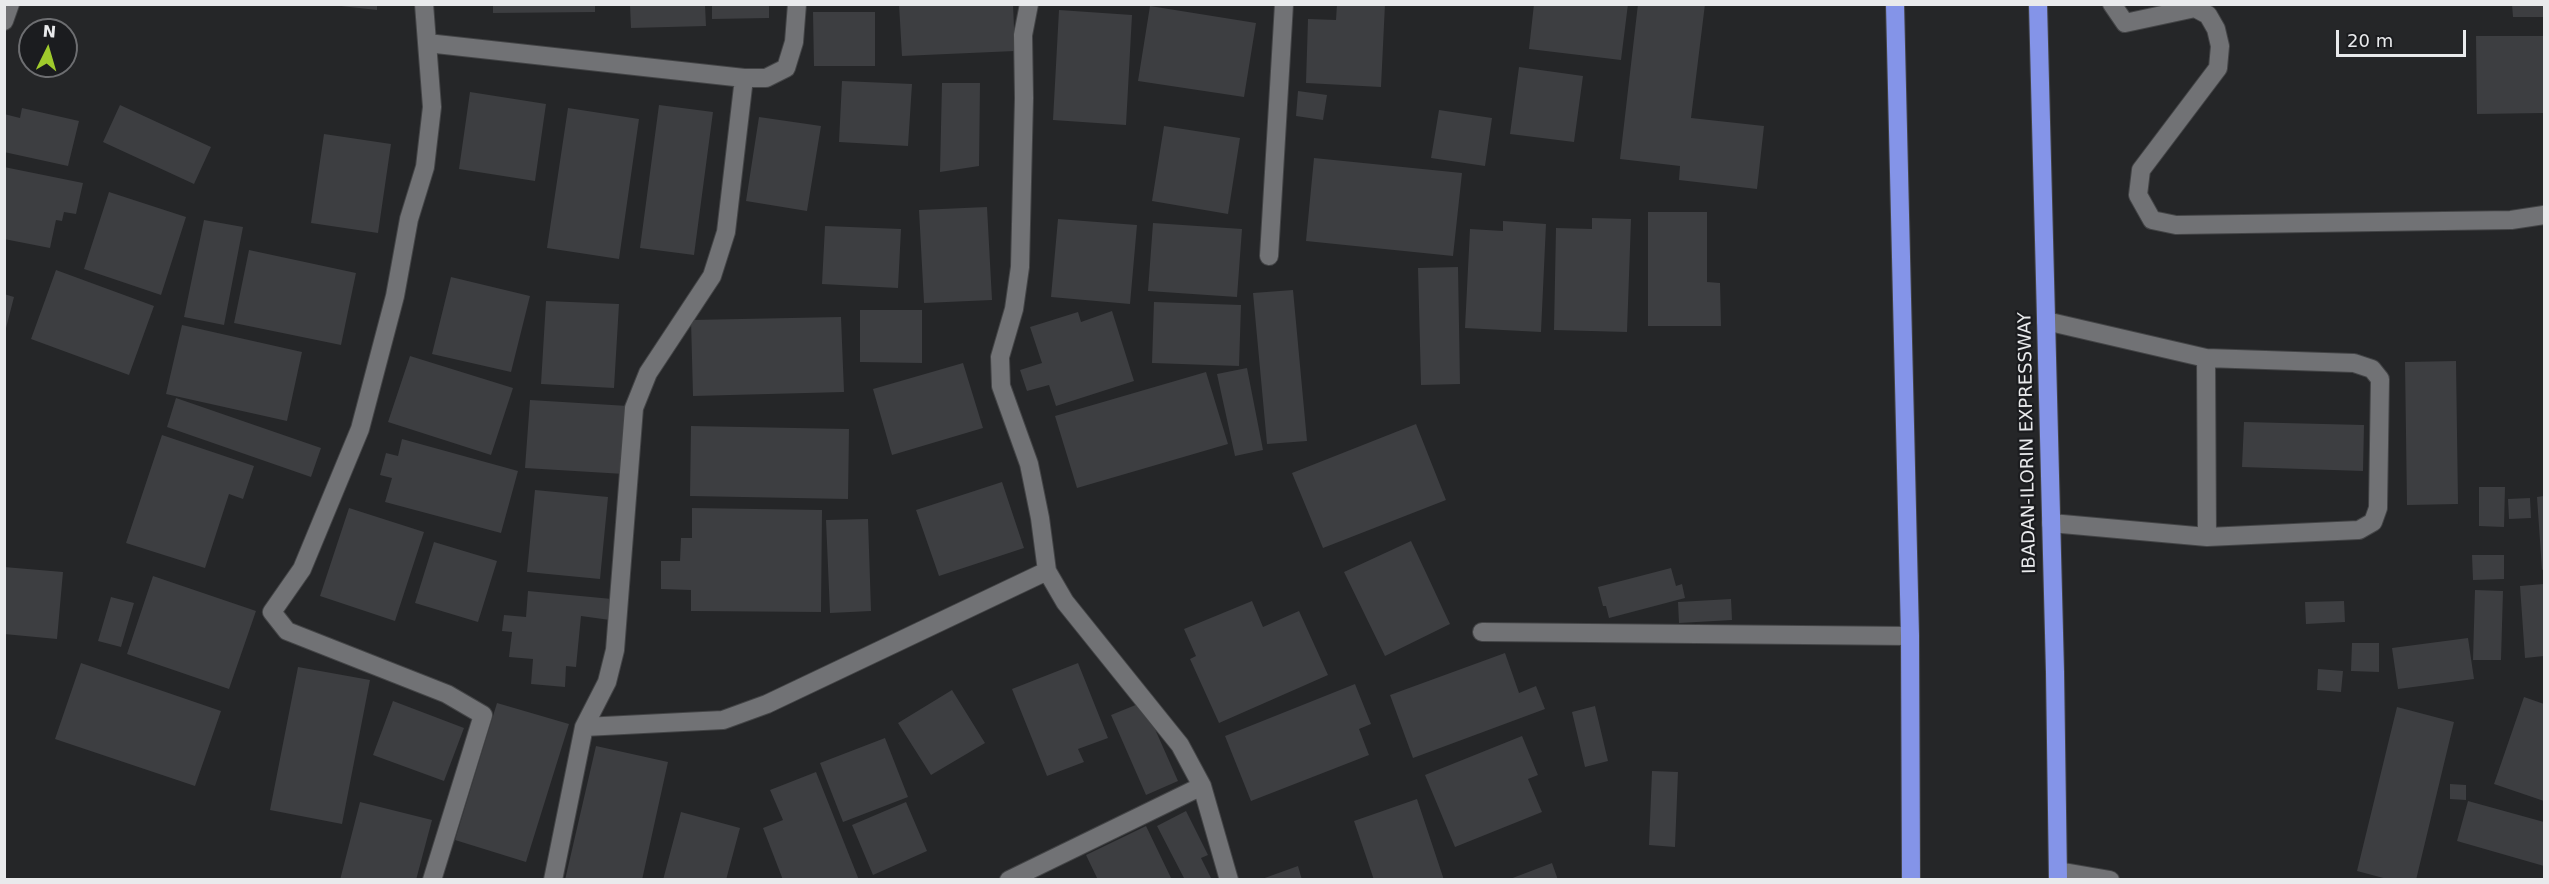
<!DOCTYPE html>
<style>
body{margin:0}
#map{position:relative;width:2549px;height:884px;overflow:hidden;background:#252628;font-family:"DejaVu Sans",sans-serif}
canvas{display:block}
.frame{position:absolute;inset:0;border:6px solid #e9eaec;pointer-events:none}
.north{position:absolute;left:18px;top:18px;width:60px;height:60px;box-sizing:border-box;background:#1b1c1f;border:2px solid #6d6e71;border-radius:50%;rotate:5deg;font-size:16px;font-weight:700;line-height:24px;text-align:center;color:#e9eaec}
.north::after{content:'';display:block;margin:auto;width:21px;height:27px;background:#9fca2c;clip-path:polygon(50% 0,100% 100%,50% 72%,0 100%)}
.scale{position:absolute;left:2336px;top:30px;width:130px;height:27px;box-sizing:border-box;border:3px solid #e9eaec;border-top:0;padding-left:8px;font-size:18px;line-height:21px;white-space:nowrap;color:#e9eaec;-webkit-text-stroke:4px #1b1c1f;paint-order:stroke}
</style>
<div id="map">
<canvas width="2549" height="884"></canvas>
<div class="frame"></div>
<div class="north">N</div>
<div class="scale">20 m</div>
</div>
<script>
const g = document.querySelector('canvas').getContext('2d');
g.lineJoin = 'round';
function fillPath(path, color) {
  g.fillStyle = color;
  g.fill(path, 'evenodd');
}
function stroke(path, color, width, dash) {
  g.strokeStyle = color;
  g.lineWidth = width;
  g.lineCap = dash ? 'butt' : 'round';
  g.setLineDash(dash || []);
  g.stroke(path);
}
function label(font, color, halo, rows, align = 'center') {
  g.font = font + ' "DejaVu Sans",sans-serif';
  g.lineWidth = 4.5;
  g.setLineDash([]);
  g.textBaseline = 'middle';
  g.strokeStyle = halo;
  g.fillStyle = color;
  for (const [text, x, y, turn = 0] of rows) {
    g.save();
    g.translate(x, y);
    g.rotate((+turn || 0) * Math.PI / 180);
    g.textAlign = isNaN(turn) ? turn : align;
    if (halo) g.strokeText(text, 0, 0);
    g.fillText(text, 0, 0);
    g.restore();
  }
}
const building = new Path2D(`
 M323,4H377V10Z
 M493,4H595V12L493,13Z
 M712,4H769V18L712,19Z
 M899,4H1013L1015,51L902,56Z
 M1337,4H1385L1381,87L1306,83L1308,19L1336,20Z
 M1534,4H1628L1621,60L1529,49Z
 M1638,4H1705L1691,118L1764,126L1757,189L1679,180L1680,166L1620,159Z
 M2512,4H2544V17H2513Z
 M630,5H705L706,26L631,28Z
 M1150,6L1256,23L1244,97L1138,81Z
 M1059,10L1132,15L1126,125L1053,120Z
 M813,12H875V66H814Z
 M2476,36H2544V113L2477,114Z
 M1519,67L1583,76L1574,142L1510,134Z
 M842,81L912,84L908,146L839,142Z
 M942,83H980L979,166L940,172Z
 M1298,91L1327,95L1323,120L1296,116Z
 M470,92L546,104L535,181L459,169Z
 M120,105L211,147L194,184L103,142Z
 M659,105L713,112L694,255L640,248Z
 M22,108L79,121L68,166L4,152V114L20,118Z
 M568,108L639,119L619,259L547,248Z
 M1439,110L1492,118L1485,166L1431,158Z
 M759,117L821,126L807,211L746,201Z
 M1164,126L1240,138L1228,214L1152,201Z
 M324,134L391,144L378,233L311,223Z
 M1314,158L1462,173L1453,256L1306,241Z
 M4,167L83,183L76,214L64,212L62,221L56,220L50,248L4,239Z
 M109,192L186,217L161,295L84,269Z
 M987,207L992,300L924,303L919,210Z
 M1648,212H1707V282L1720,283L1721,326H1648Z
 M1592,218L1631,219L1627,332L1554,330L1556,228L1592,229Z
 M1058,219L1137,225L1130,304L1051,297Z
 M204,220L243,227L224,325L184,317Z
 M1503,221L1546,224L1541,332L1465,328L1470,229L1503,231Z
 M1153,223L1242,229L1237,297L1148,291Z
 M825,226L901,229L898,288L822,284Z
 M249,250L356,273L341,345L234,323Z
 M1458,267L1460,384L1421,385L1418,268Z
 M56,270L154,306L129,375L31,339Z
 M451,277L530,296L511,372L432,354Z
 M1293,290L1307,441L1267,444L1253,293Z
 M4,294L14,297L5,332H4Z
 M546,301L619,304L614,388L541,384Z
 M1154,302L1241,305L1239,366L1152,363Z
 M860,310H922V363L860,362Z
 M1112,311L1134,381L1056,406L1049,385L1027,391L1020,370L1042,363L1030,327L1078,312L1081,322Z
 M841,317L844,392L693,396L691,320Z
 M182,325L302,352L287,421L166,394Z
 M410,356L513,388L491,455L388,422Z
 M2456,361L2458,504L2407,505L2405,362Z
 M963,363L983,428L892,455L873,389Z
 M1247,368L1263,450L1235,456L1217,374Z
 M1206,372L1228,444L1077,488L1055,416Z
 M176,398L321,448L311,477L167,427Z
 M530,400L628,406L624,474L525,468Z
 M2244,422L2364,425L2363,471L2242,467Z
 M1416,424L1446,500L1323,548L1292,473Z
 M691,426L849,429L848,499L690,496Z
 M162,435L254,466L243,499L229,494L205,568L126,543Z
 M402,439L518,471L501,533L385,502L392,478L380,475L386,453L398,456Z
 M1002,482L1024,548L939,576L916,510Z
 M2479,487H2505L2504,527L2479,526Z
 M535,490L608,497L600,579L527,572Z
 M2544,496V569L2542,570L2537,497Z
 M2530,498L2531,518L2509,519L2508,499Z
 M349,508L424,532L395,621L320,596Z
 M692,508L822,510L821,612L691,611V590L661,589V561H680L681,538H692Z
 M868,519L871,611L830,613L826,520Z
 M1411,541L1450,624L1385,656L1344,572Z
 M434,542L497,561L478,622L415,603Z
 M2472,555H2504V579L2473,580Z
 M4,567L63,572L57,639L4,634Z
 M1671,568L1676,586L1682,584L1685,598L1609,618L1606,606H1603L1598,587Z
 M153,576L256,611L229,689L127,654Z
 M2544,584V656L2525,658L2520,586Z
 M2475,590L2503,591L2501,660H2473Z
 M528,591L612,599L610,620L581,616L576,667L566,666L565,687L531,684L533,659L509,657L512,632L502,631L504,615L526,617Z
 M111,597L134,603L121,647L98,641Z
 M1731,599L1732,620L1679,623L1678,602Z
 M1252,601L1263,627L1299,611L1328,675L1219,723L1190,659L1196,656L1184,629Z
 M2344,601L2345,622L2306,624L2305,602Z
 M2468,638L2474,679L2398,689L2392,648Z
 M2352,643H2379V672L2351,671Z
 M1505,653L1519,693L1536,686L1545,709L1413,758L1390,695Z
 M81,663L221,711L195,786L55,739Z
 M1078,663L1108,738L1078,749L1084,762L1047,776L1012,689Z
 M298,667L370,680L342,824L270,810Z
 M2318,669L2343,671L2341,692L2317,690Z
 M1355,684L1371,724L1359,729L1369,755L1251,801L1225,736Z
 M952,690L985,743L931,775L898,723Z
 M2524,697L2544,704V801L2494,784Z
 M393,701L464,728L444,781L373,755Z
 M1143,702L1178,781L1146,795L1111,715Z
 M497,703L569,724L526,862L455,840Z
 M1595,706L1608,761L1585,767L1572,712Z
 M2397,707L2454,722L2416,880H2391L2357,871Z
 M1522,736L1538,775L1528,779L1542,812L1455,847L1425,775Z
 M885,738L908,797L843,822L820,763Z
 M596,746L668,762L642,880H565Z
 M1652,771L1678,772L1675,847L1649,845Z
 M816,772L859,880H783L763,828L783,820L770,790Z
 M2450,784L2466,785V800L2450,799Z
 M1417,799L1444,880H1374L1354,821Z
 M2468,801L2544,822V866L2457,841Z
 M360,802L432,820L416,880H340Z
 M906,802L927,851L873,875L852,825Z
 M1186,811L1208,855L1201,858L1212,880H1185L1157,826Z
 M681,812L740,828L726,880H663Z
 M1146,826L1172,880H1098L1086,855Z
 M1552,863L1558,880H1511L1510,879Z
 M1298,866L1302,880H1262V879Z`);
const service = new Path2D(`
 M2046,321L2206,358L2207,537L2051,523
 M2206,358L2354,363L2372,369L2380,379L2378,508L2373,522L2359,530L2207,537`);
const minor = new Path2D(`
 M424,4L432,107L425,167L409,219L395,296L360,429L302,569L272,612L287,631L447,694L483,715L432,880
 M1029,4L1023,35L1024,98L1020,267L1014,309L1000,357L1001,386L1029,464L1040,518L1047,571L1065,602L1180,745L1202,786L1229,880
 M2112,4L2125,23L2195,8L2208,15L2216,29L2220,46L2218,68L2141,170L2138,195L2152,220L2176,225L2511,220L2544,215
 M4,21L10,4
 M427,43L744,78H766L786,68L794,42L797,4
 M1269,256L1284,4
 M1482,632L1910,636
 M584,727L723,720L767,704L1047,571
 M2058,871L2110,880
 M553,880L584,727L607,682L615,650L634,408L648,373L712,276L726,232L744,78
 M1009,880L1202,786`);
const motorway = new Path2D(`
 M1895,4L1910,636L1911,880
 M2038,4L2055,672L2058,880`);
const streetNames = [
 ["IBADAN-ILORIN EXPRESSWAY",2028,443,-91]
];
fillPath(building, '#3d3e41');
stroke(service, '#434446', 20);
stroke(minor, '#434446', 20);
stroke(motorway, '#434446', 20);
stroke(service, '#717275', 18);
stroke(minor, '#717275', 18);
stroke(motorway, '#8494e8', 18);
label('18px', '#e9eaec', '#1b1c1f', streetNames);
</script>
